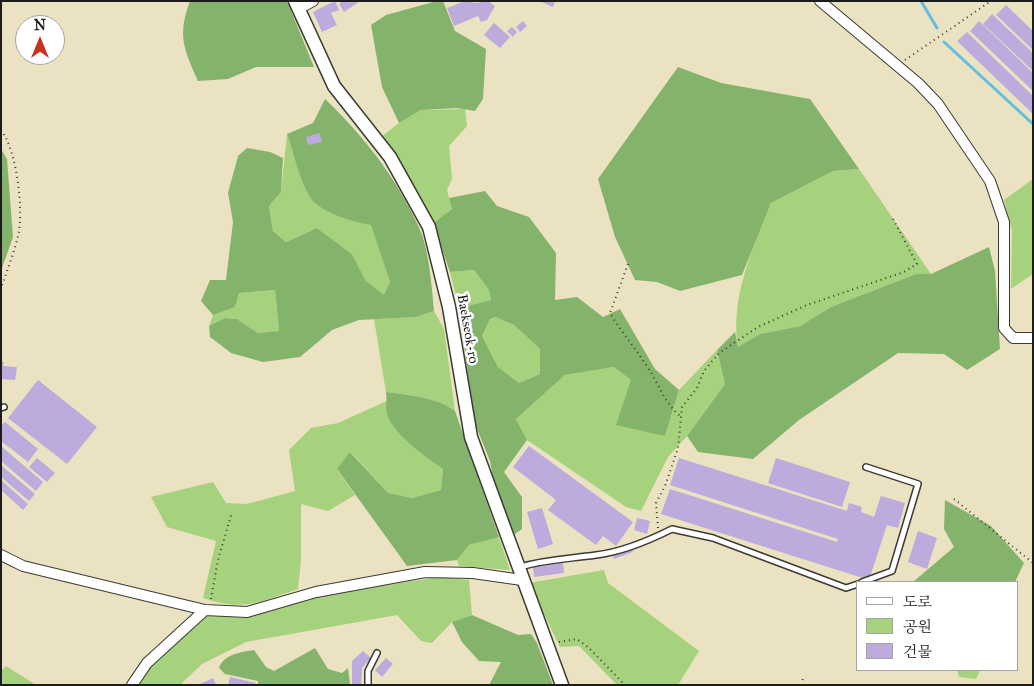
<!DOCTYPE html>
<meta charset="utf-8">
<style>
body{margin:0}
#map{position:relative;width:1034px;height:686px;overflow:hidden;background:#ebe2c1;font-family:"IM FELL Great Primer","Noto Serif KR",serif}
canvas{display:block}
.frame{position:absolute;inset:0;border:2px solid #1c1c1c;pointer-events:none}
.legend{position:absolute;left:856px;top:581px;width:162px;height:90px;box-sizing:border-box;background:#fff;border:1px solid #a4a4a4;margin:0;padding:6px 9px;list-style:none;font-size:15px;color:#1c1c1c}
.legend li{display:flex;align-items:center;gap:10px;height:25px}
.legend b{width:25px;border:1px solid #a4a4a4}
.north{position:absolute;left:15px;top:15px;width:50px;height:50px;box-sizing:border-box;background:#fff;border:1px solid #a4a4a4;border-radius:50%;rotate:0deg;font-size:14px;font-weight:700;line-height:20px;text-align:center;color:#1c1c1c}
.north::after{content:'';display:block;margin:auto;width:18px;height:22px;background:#c8321e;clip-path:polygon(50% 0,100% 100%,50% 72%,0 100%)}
</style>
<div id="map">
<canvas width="1034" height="686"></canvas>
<div class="frame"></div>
<ul class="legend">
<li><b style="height:6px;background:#fff"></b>도로</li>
<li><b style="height:14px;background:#a6d17d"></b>공원</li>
<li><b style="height:14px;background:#bcabdc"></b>건물</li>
</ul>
<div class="north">N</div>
</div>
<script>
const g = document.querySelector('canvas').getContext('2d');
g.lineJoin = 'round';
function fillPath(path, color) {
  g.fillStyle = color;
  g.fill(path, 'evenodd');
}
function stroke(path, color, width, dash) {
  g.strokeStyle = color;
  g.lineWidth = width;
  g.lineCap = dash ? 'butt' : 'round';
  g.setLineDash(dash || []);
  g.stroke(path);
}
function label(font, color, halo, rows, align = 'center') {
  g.font = font + ' "IM FELL Great Primer",serif';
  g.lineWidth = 5;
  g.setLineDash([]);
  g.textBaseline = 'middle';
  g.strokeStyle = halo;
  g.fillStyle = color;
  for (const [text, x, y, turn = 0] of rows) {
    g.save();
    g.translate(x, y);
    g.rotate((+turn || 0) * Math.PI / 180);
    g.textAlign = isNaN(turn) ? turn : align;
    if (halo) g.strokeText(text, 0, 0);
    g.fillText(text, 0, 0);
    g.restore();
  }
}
const green = new Path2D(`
 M465,109L467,126L449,146L452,179L447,190L452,209L433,223L381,137L399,123L421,110Z
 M287,134C294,154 299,181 311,199C322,213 354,221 371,224L390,282L384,296L366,281L352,254L317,228L286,242L273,231L269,206L281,192Z
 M859,169L931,274H916L831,307L800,326L760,334L738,348C730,297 752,250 771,203L833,171Z
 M1033,179V274L1011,289L1012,231L1004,200Z
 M474,270L489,290L491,300L459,308L450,272Z
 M275,290L279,331L258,333L237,319L225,318L209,326L213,315L235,307L239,293Z
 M434,311L444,329L455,411C436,397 409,395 386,392L374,319L416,317Z
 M495,317L514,325L540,349V374L519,383L498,367L482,336L490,319Z
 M717,350L725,384L687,436L668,457L641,511L626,507L527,440L516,419L565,375L614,367L631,380L665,436L679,390Z
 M387,401C382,428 424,455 443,469L441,490L412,498L388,493L351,452L337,470L355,495L328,511L301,504V560L298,589C260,602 244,612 203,598L216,541L167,527L151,497L213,482L226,503L247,504L295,491L289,450L311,428L338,423Z
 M499,537L510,570L459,566L457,560L469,545Z
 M604,570L608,583L699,651L678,685H617L579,646L560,647L529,583Z
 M439,577L469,580L472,615L452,622L432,643L421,641L397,615L246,642L202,664L180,685H136L144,674L207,614L243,618L320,595Z
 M6,666L36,685H37H3L1,671Z
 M957,670H980L976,679L959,677Z`);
const forest = new Path2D(`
 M190,1H287L314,67H256L228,79L198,81C184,49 177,36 190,1Z
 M437,1H443L455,31L486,49L483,99L475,111L457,108L421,110L399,123L382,87L371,25L386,15Z
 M678,67L721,83L810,99L859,169L833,171L771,203L742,275L680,291L657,282L635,280L615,237L598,179Z
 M325,99C364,136 399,181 421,232C429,253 432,288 434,311L416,317L359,320L332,330L300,357L263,362L231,353L210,337L209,326L225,318L237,319L258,333L279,331L275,290L239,293L235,307L213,315L201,301L210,280H226L233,222L228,193L238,156L247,148L270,152L283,158L281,192L269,206L273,231L286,242L317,228L352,254L366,281L384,295L390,282L371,225C354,222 322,213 311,199C299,181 294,154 287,134L313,123Z
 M1,149L7,159L13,237L1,271Z
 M485,191L497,206L529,217L556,253L555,300L577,297L603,317L620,309L655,369L679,390L665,436L616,425L631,380L614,367L565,375L516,419L527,440L504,472L522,497V529L512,536L494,483L490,461L474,421L459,308L491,300L489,290L474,270L450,272L433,223L452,209L449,198ZM495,317L514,325L540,349V374L519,383L498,367L482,336L490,319Z
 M989,247L995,271L1000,349L967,370L944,354L898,353L799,420L753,459L698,452L687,436L725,384L717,350L735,332L738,347L760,334L800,326L831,307L916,274H931Z
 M386,392C409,395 436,397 455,411L499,537L469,545L457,560L407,566L337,469L350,452L388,493L412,498L441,490L443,469C426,457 387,431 386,408C386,402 387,398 386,392Z
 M945,500L991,526L1024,563L1015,582H913L954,547L944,529Z
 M472,615L518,635L531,634L537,643L553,685H489L501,662L479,661L462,642L452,622Z
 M315,648L328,669L342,673L348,668L350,685H258V681L225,674L219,668C224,654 241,652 254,650L266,667L274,671Z`);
const stream = new Path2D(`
 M921,1L937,28
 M944,42L1033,124`);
const building = new Path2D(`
 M335,1L339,10L331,13L337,25L322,32L313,12Z
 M342,1H360L344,12L339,4Z
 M465,1L475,3L488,1L495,6L487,20L481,22L478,16L454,26L447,8Z
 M539,1H555L553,7Z
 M1006,5L1033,31V50L996,15Z
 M992,14L1033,53V71L983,24Z
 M523,21L527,26L520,32L516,27Z
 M979,21L1033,73V91L970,31Z
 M494,23L510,37L500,48L484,35Z
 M512,27L517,32L513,37L507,31Z
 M967,32L1033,96V114L957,41Z
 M320,133L322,142L308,145L306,137Z
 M1,362H4L3,366L17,367L15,380L1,379Z
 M38,380L97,427L67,464L8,418Z
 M5,422L38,449L28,462L1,441V426Z
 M1,446L43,482L36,491L1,461Z
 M529,446L633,522L616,546L603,536L596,545L548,510L556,500L513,467Z
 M37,458L55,473L47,482L29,467Z
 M679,458L847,511L849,503L862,507L861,512L874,517L881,496L905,503L898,528L887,525L869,580L661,514L670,489L837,542L838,539L670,485Z
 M776,458L850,482L842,507L768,483Z
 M1,465L35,494L29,501L1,477Z
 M1,480L28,504L23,510L1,490Z
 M542,508L553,544L538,549L527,512Z
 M637,518L650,521L647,534L634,530Z
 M918,531L937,538L927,569L908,562Z
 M630,543L633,552L614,559L611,550Z
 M563,563L564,573L534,577L533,567Z
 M363,651L371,658L362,668L361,685H352V661Z
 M386,658L393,664L382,677L375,670Z
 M230,677L256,683L255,685H228Z
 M213,678L216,684L214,685H198Z`);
const path = new Path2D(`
 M1,4L5,1
 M905,60L991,1
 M1,130C17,150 24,211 18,236C14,253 7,271 1,288
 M628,264L610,313C622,333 636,349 648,368C660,386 663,401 680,416
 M954,499L1033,563
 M658,528L656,503L665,486L678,448L682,407L697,388L704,371L719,353L758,327L807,305L904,272L917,264L893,219
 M211,599L218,560L232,512
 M559,642L577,639L589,648L625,685
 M802,685L803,677`);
const service = new Path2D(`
 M1,408L4,407
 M520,567C547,559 568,559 596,555C622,552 648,541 672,529L713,538L846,588L858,584
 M862,582L892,571L918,484L866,467
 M368,685V671L377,653`);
const minor = new Path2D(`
 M820,1L918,83L938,104L990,181L1004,222V328L1013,338H1033
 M298,9L313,1
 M1,555L23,566L205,610L247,612L316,592L425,572L473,573L522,580
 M132,685L147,663L205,610`);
const tertiary = new Path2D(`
 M295,1L334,86L390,157L429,227L449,307L471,437L562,685`);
const streetNames = [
 ["Baekseok-ro",467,329,80]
];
fillPath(green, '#a6d17d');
fillPath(forest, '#84b36c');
stroke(stream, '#62bde0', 3);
fillPath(building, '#bcabdc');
stroke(service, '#3b3a35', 8);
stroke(minor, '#3b3a35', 12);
stroke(tertiary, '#3b3a35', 15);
stroke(path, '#3b3a35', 2, [1, 4]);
stroke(service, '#fff', 5);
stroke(minor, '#fff', 10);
stroke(tertiary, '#fff', 12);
label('14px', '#1c1c1c', '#fff', streetNames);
</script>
